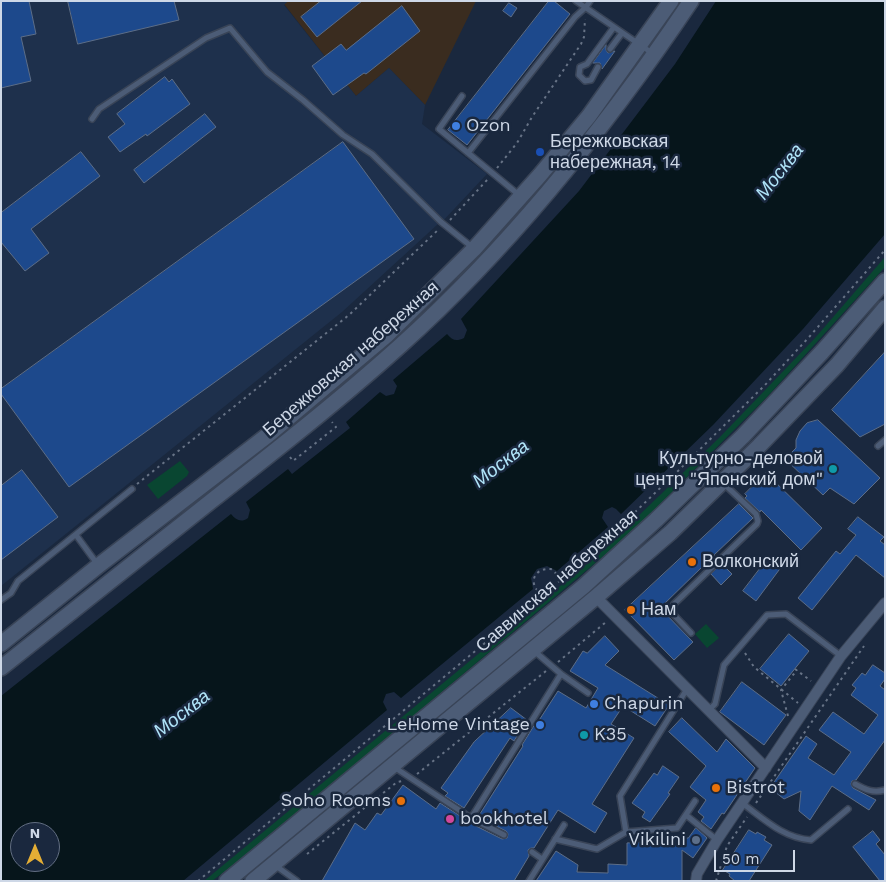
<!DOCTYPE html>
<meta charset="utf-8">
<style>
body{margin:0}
#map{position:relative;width:886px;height:882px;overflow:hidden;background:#1a283e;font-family:"Work Sans",sans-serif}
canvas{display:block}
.frame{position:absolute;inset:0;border:2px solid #ced8e7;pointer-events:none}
.north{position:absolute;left:10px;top:822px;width:50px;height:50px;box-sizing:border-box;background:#1a283e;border:1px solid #626e82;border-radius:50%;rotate:0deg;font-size:14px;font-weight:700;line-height:20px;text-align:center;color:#ced8e7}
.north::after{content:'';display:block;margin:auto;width:18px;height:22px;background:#e4ae35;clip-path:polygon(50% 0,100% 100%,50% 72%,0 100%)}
.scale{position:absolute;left:714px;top:850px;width:81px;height:22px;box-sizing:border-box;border:2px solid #ced8e7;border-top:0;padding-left:6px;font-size:15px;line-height:18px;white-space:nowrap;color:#ced8e7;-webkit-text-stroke:4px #1a283e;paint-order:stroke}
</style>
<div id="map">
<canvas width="886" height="882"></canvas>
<div class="frame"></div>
<div class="north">N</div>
<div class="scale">50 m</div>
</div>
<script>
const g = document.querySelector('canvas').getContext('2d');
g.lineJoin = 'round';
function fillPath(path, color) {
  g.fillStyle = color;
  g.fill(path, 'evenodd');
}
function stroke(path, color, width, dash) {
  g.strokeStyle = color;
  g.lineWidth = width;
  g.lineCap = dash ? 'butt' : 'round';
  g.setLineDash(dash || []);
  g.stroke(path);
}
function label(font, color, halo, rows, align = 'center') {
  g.font = font + ' "Work Sans",sans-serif';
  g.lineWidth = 5;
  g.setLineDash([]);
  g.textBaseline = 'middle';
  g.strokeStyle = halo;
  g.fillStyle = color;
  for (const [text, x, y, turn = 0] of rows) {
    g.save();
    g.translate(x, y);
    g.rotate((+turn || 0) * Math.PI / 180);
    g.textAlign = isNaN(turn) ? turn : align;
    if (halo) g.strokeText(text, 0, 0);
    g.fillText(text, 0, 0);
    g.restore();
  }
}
const commercial = new Path2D(`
 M288,1H476L425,105L389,68L356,96L284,4Z`);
const built = new Path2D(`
 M1,1H288L284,5L356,96L389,68L425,105L422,124L487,174L440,224H438L342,312L1,586Z`);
const green = new Path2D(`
 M885,257V267L767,397L631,533L375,748L229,868L212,881H204L599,554L719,438L768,387L815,338Z
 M180,461L189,472L187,476L158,499L147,485Z
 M706,624L719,638L707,648L695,634Z`);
const water = new Path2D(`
 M716,1H885V234L803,329L713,425L621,514L616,509L612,507L604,511L602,518L608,527L557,571L547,566L537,569L531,578L533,589L401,698L394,692L386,694L383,702L387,710L183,881H1V696L231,514C236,520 241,523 248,518L250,510L246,502L288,469L292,474L350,428L346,422L380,392L386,396L394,394L397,386L393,380L447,334C452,340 456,342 464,338L467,330L461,319L579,191L675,64ZM20,832H50V862H20Z`);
const building = new Path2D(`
 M1,1H29L36,34L21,37L31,81L1,88Z
 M68,1H174L179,20L78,44Z
 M321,1H362L317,37L301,17Z
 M549,1H554L570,14L467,145L448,130Z
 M509,3L517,8L511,17L503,11Z
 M402,6L420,31L366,74L364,73L333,95L312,66L341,44L346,50Z
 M606,45V50L608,53L615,51L602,69L600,63H593Z
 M165,77L169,82L172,79L190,104L147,136L146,134L120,152L108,137L125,124L117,114Z
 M205,114L216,127L144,183L134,170Z
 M343,142L414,239L69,487L1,394V389Z
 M81,152L100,176L31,229L49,253L25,271L1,242V213Z
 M885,352V424L860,437L832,410Z
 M818,420L880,478L854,504L830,488L823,495L785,459L796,448V440L800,431L807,423Z
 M22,470L58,517L1,560V486Z
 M766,473L822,528L801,550L761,510L760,512L745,498L747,496L745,494Z
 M739,504L753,518L714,555L716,557L705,568L703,566L660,608L693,642L674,660L625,610Z
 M858,517L884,537L880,541L885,545V578L856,555L812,610L798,598L836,551L840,554L856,535L848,529Z
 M769,557L782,566L756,601L743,591Z
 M722,564L732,574L721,585L711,574Z
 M789,634L809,651L781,686L760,669Z
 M605,636L619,651L605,665L669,705L655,726L623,706L611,724L634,738L592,804L607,813L595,833L558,810L534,848H531L528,850L529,856L514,881H322L355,823L365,830L377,813L381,815L403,785L436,809L440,803L474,825L502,839L507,838L508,834L506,831L478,817L523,746L522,745L535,724L536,725L558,691L586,708L598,688L570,671L583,651L587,653Z
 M873,665L885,673V679L880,686L885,690V740L856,780L852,781L851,784L853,788L876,800L869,810L832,786L810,820L799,811L801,791L784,799L770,788L806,736L817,744L808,758L834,775L851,752L819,730L833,712L864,734L878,715L851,695L856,688L852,685L862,673L865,675Z
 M742,682L786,715L764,745L720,712Z
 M511,708L527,720L514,741L510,738L464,808L445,796L448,793L441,788L474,742Z
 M682,718L717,752L726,739L755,768L724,814L722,813L711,829L701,821L704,817L698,812L706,800L690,787L706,766L669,732Z
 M663,766L679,777L668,793L670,794L650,822L642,817L645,812L632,803L654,773L657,775Z
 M696,828L707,838L693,858L682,850V881H536L556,851L578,865L577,872L608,873V864L627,865V843L688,838Z
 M749,830L756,834L757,832L766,837L764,840L772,845L749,881H735L729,876L730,874L723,870Z
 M873,831L880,840L876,844L885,855V881H880L853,847Z`);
const path = new Path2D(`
 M497,168L517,143L532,117L581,44L584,37L585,19
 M450,220L488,179
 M290,457L293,461L336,427L332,422
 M137,484L349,315L439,229
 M541,596C539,592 535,589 534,584C532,574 541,568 551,569L562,579
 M745,653L754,667L798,703
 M558,662L606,622
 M795,669L811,681
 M788,716L781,690L797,670
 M417,774L546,671
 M756,803L864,646
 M307,854L397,782L402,781
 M198,881L585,560L680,469L765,385L810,336L885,250
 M716,881L727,846L747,817`);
const service = new Path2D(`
 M576,1L652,53
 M610,49L622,33
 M598,67L591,80L585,81L579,75L580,67L587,64L614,27
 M462,96L439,129L519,195
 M92,119L99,109L206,38L230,28L267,72L303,100L343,135L372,154L441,222L472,247
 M468,153L575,17L586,7L590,1
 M878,446L885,440
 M76,535L98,565
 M1,600L11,593L18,581L132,489
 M691,633L674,615L673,611L674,604L757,524L758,521L756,514L723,483
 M561,674L588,693
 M709,710L715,704L724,665L767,615L786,614L841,656
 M394,767L471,818L504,835
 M855,784C866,790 873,793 885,790
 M742,803C764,819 783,838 811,840L848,809
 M686,815L717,840
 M471,818L561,674L533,650
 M626,832L620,796L687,689
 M555,839L597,849L626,832L677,828L695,801
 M532,852L542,859
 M276,866L297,881
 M529,881L564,825`);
const minor = new Path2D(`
 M596,597L766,768
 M696,881L697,874L717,840L841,656L885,603`);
const secondary = new Path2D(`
 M1,644L98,566L268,435L387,335L474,249L540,175L589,116L671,1
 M1,668C71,613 140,557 210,502C275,451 340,400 401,345C513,244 607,126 691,1
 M227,881L584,586L656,520L743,436L822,352L885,281
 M253,881L596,597L670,533L759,446L837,365L885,308`);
const markers = [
 [456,126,5,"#3f7fe0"],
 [540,152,5,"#1a4fb4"],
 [833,469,5,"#0f9aa8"],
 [692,562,5,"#e8710a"],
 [631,610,5,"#e8710a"],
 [594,704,5,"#3f7fe0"],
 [540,725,5,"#3f7fe0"],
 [584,735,5,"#0f9aa8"],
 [716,788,5,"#e8710a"],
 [401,801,5,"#e8710a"],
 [450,819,5,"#d1479c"],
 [696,840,5,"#5c6f8a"]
];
const poiNames = [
 ["Ozon",466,126],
 ["Бережковская",550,142],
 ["набережная, 14",550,163],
 ["Культурно-деловой",823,459,"right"],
 ["центр \"Японский дом\"",823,480,"right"],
 ["Волконский",702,562],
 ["Нам",641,610],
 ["Chapurin",604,704],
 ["LeHome Vintage",530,725,"right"],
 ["K35",594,735],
 ["Bistrot",726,788],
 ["Soho Rooms",391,801,"right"],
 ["bookhotel",460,819],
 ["Vikilini",686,840,"right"]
];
const streetNames = [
 ["Бережковская набережная",351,359,-41],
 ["Саввинская набережная",557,581,-41]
];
const waterNames = [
 ["Москва",780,172,-52],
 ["Москва",501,464,-38],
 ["Москва",182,714,-38]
];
fillPath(commercial, '#3a2c1f');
fillPath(built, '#1e304c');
fillPath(green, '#094631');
fillPath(water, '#06151b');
fillPath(building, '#1d498c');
stroke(building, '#5c6d87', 1);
stroke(service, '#394457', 8);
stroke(minor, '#394457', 12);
stroke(secondary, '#394457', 18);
stroke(path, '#677386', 2, [2.5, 4]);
stroke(service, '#4c5c76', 5);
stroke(minor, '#4c5c76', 10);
stroke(secondary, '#4c5c76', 15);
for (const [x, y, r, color] of markers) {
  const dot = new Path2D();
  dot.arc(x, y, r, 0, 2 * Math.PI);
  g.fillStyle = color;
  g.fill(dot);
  stroke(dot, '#1a283e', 2);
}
label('18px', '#ced8e7', '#1a283e', poiNames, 'left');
label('18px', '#ced8e7', '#1a283e', streetNames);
label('italic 19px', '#b0e4f9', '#1a283e', waterNames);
</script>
